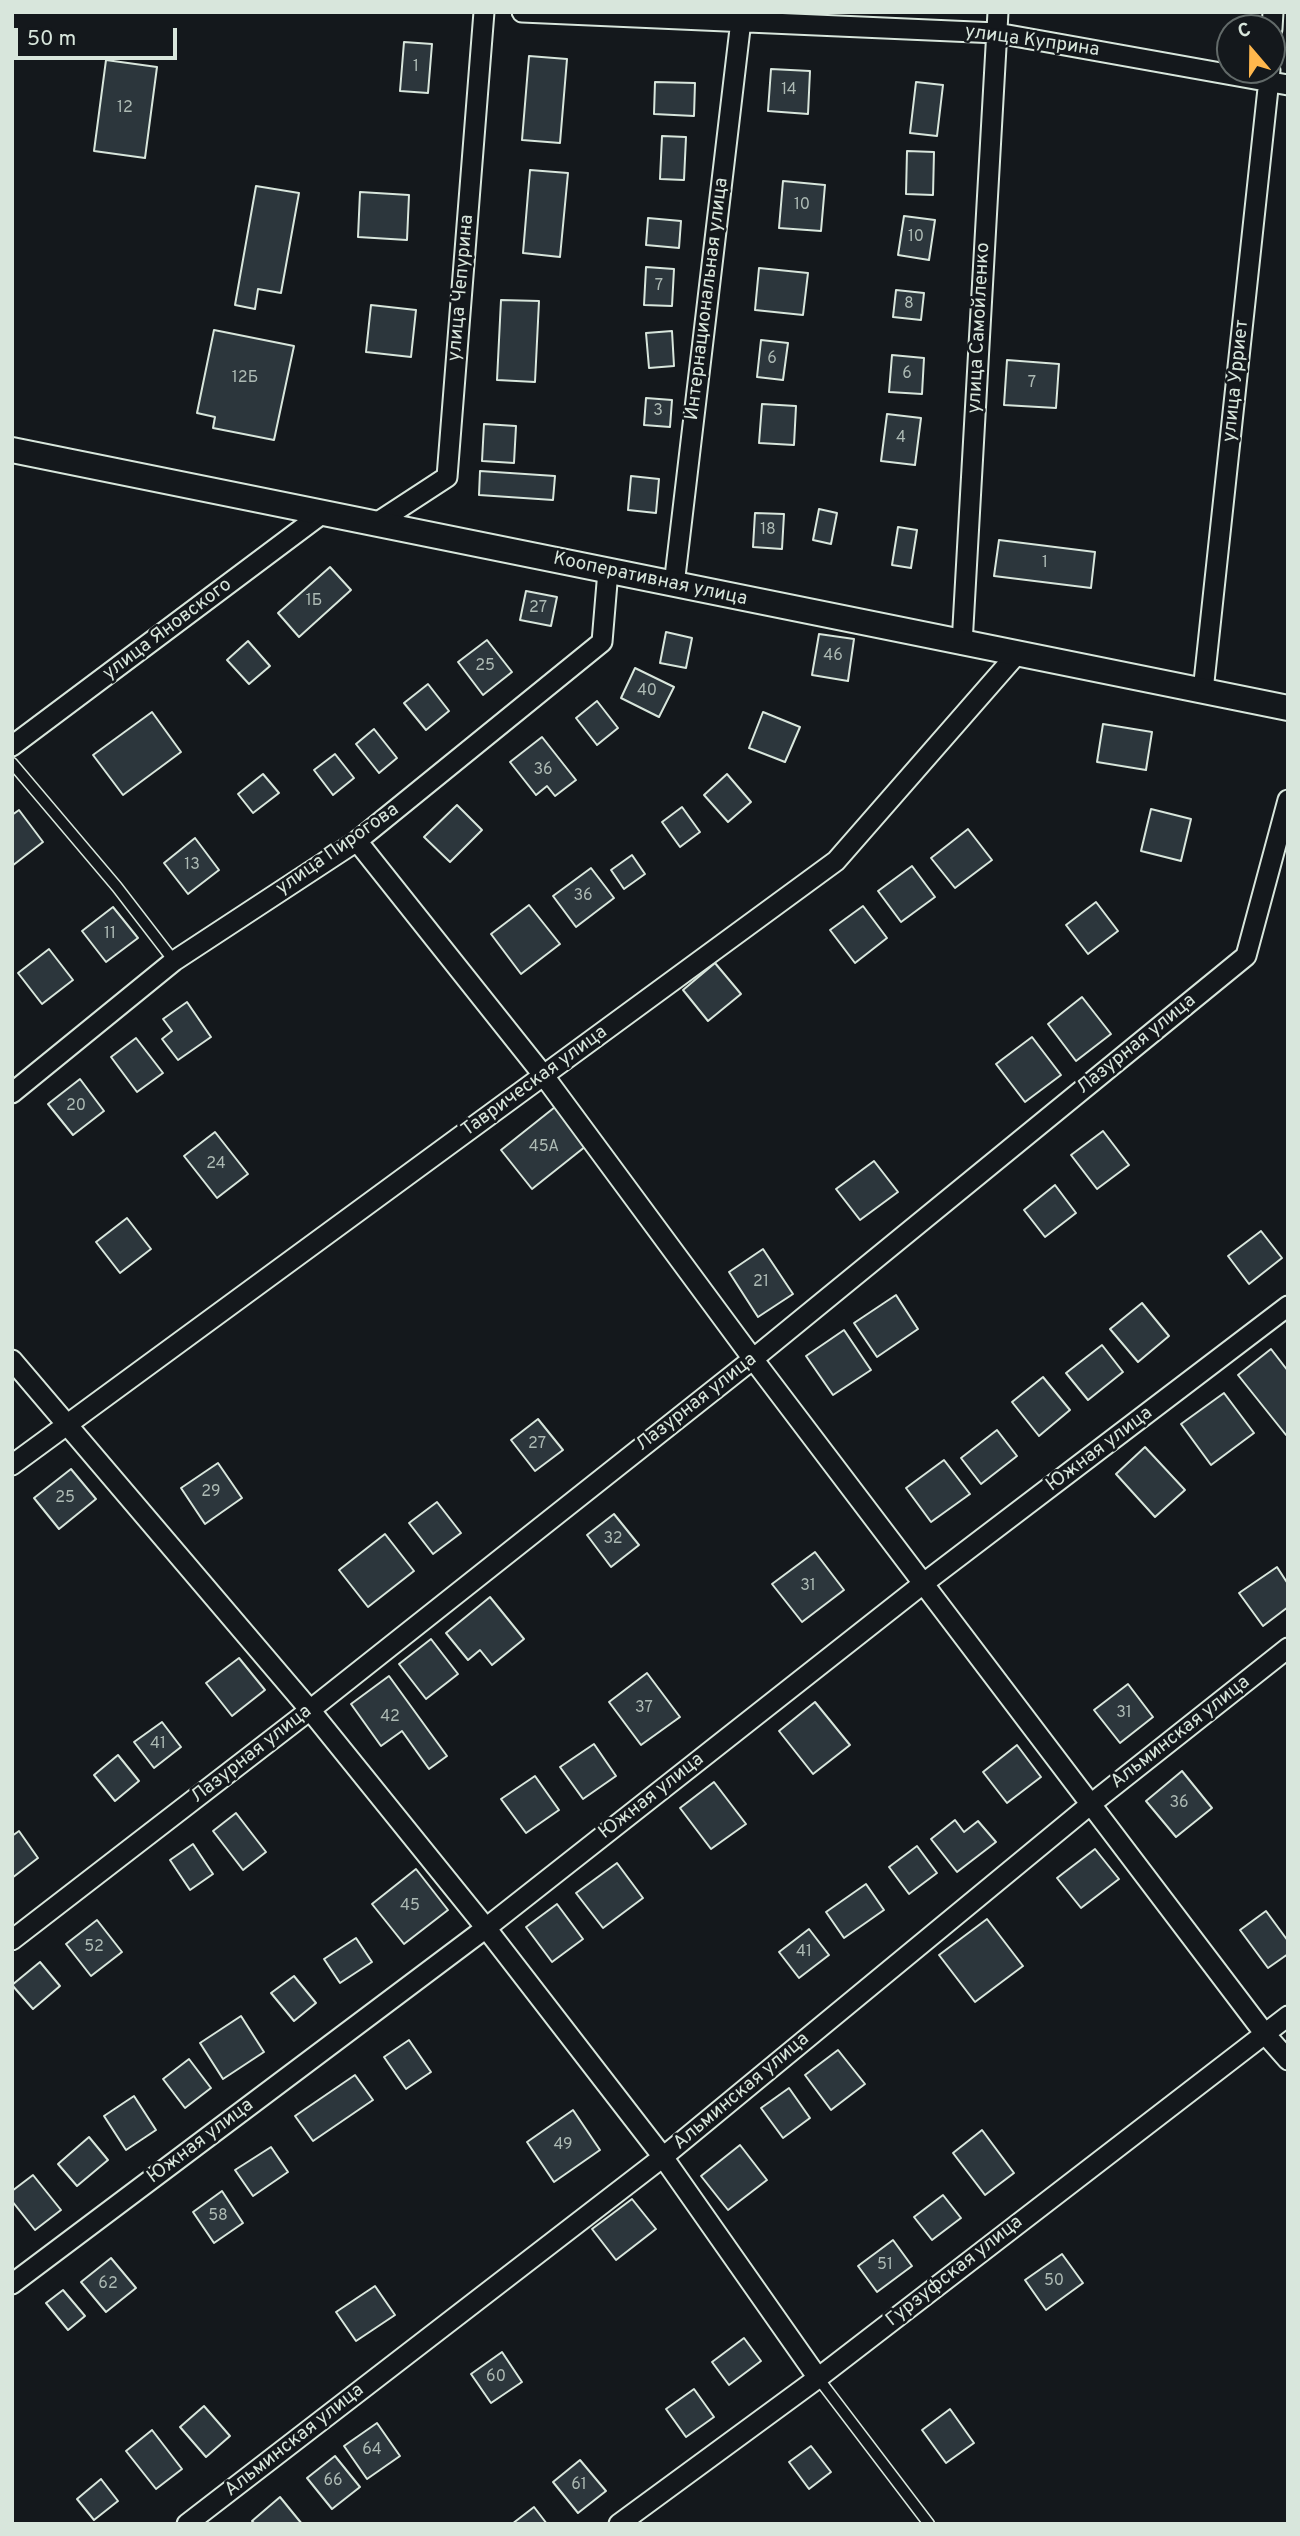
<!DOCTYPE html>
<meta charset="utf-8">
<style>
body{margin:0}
#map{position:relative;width:1300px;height:2536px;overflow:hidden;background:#14181c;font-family:Overpass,sans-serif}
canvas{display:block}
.frame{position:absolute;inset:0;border:14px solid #d8e6dc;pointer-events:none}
.north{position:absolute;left:1216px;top:14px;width:70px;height:70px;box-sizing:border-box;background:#14181c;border:2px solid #626a69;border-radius:50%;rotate:340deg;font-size:19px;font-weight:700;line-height:28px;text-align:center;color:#d8e6dc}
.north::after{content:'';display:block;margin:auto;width:24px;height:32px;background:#ffb74d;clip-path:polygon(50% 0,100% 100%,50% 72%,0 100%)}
.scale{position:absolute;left:14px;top:28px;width:163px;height:32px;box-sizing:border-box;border:4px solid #d8e6dc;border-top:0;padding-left:9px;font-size:21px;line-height:24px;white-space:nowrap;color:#d8e6dc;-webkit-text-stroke:5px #14181c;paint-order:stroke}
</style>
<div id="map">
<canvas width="1300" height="2536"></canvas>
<div class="frame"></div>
<div class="north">С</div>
<div class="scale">50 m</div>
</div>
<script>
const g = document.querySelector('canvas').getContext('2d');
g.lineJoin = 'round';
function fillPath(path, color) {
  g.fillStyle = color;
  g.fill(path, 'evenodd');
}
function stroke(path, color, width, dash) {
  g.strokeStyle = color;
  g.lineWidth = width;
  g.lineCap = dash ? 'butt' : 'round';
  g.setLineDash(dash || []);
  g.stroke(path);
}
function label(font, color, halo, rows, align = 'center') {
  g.font = font + ' Overpass,sans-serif';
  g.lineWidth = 5;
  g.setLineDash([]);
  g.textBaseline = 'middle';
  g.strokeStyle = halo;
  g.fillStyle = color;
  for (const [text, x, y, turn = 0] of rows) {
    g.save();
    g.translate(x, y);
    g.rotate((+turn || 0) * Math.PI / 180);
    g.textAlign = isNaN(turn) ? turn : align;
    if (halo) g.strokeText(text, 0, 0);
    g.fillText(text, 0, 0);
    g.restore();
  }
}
const building = new Path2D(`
 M404,42L432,44L428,93L400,91Z
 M529,56L567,59L560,143L522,140Z
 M106,60L157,67L145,158L94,151Z
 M771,69L810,71L808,114L768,111Z
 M655,82L695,83L694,116L654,114Z
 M916,82L943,85L937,136L910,133Z
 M662,136L686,137L684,180L660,179Z
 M907,151L934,152L933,195L906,194Z
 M530,170L568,173L560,257L523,253Z
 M783,181L825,185L821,231L779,228Z
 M256,186L299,193L281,293L258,289L255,309L235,305Z
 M360,192L409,195L407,240L358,237Z
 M904,216L935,220L929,260L898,255Z
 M648,218L681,221L679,248L646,245Z
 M646,267L674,269L672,306L644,305Z
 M759,268L808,273L803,315L755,310Z
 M896,290L924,293L921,320L893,317Z
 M501,300L539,301L535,382L497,380Z
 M371,305L416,310L411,357L366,352Z
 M214,330L294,346L274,440L213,428L215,417L197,413Z
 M672,331L674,366L649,368L646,333Z
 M761,340L788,343L783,380L757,377Z
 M892,355L924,358L922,394L889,392Z
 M1007,360L1059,364L1056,408L1004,405Z
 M646,398L672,400L670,427L644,425Z
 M762,404L796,406L794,445L759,443Z
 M887,414L921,418L915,465L881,461Z
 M484,424L516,426L514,463L482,461Z
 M480,471L555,476L553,500L479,495Z
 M631,476L659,479L656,513L628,510Z
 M819,509L837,513L831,544L813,540Z
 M755,513L784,514L782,549L753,547Z
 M898,527L917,530L911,568L892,565Z
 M999,540L1095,552L1091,588L994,576Z
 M330,567L351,590L299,637L278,613Z
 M526,591L557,597L551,626L520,620Z
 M666,632L692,638L686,668L660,663Z
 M819,634L854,639L848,681L812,675Z
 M487,640L512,672L483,695L458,662Z
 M248,641L270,666L249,684L227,660Z
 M635,668L674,687L659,717L621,698Z
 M428,684L449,711L426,730L404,703Z
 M597,701L618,728L597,745L576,718Z
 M152,712L181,752L123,795L93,755Z
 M763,712L800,727L785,762L749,748Z
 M1103,724L1152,732L1146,770L1097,762Z
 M374,729L397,758L379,773L356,744Z
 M542,737L576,780L555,796L547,786L536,795L510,762Z
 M335,754L354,778L333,795L314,770Z
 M263,774L279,793L253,813L238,794Z
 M727,774L751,802L728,822L704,795Z
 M457,805L482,830L450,862L424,837Z
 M682,807L700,832L680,847L662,822Z
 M1151,809L1191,819L1181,861L1141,851Z
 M19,810L43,842L12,866V815Z
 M968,829L992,860L955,888L931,858Z
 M195,838L219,870L188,894L164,863Z
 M632,855L645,874L624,889L611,870Z
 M912,866L935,897L901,922L878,891Z
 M591,868L614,898L576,927L553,896Z
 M1096,902L1118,931L1088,954L1066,925Z
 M529,905L560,944L521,974L491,934Z
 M863,906L887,938L855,963L830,930Z
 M113,907L138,938L106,962L82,931Z
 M49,949L73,980L42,1004L18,973Z
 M715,963L741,994L708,1021L683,990Z
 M1082,997L1111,1034L1076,1061L1048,1024Z
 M187,1002L211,1037L178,1060L162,1039L172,1031L163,1019Z
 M1032,1037L1061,1075L1025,1102L996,1064Z
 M136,1038L163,1073L137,1092L111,1057Z
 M80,1079L104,1111L73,1135L48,1104Z
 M555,1107L586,1146L532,1189L501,1150Z
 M1103,1131L1129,1165L1097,1189L1071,1155Z
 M215,1132L248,1174L217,1198L184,1156Z
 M874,1161L898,1192L860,1220L836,1189Z
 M1055,1185L1076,1213L1045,1237L1024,1210Z
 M127,1218L151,1249L120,1273L96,1242Z
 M1261,1231L1282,1258L1249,1284L1228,1256Z
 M763,1249L793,1294L758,1317L729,1272Z
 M896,1295L918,1329L877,1357L854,1323Z
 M1142,1303L1169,1336L1138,1362L1110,1329Z
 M844,1330L871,1370L833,1395L806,1356Z
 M1102,1345L1123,1372L1088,1400L1066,1373Z
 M1271,1349L1288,1371V1434L1286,1435L1238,1375Z
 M1043,1377L1070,1410L1039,1436L1012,1402Z
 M1224,1393L1254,1433L1211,1465L1181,1424Z
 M538,1419L563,1450L535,1471L511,1440Z
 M997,1430L1017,1456L981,1484L961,1458Z
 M1145,1447L1185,1490L1155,1517L1116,1474Z
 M944,1460L970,1494L931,1522L906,1488Z
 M218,1463L242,1498L205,1524L181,1488Z
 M71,1469L96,1499L59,1529L34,1498Z
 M437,1502L461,1533L433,1554L409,1523Z
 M614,1514L639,1545L611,1567L587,1535Z
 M385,1534L414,1571L368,1607L339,1570Z
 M815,1552L844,1590L802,1622L772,1584Z
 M1277,1567L1288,1584V1607L1263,1626L1239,1593Z
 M490,1597L524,1639L492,1665L480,1650L468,1660L446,1633Z
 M431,1639L458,1674L426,1699L399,1664Z
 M239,1658L265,1690L232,1716L206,1683Z
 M647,1673L680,1717L641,1745L609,1702Z
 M389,1676L447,1756L429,1769L402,1731L381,1746L351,1704Z
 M1128,1684L1153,1717L1120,1743L1094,1710Z
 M815,1702L850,1745L813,1774L779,1731Z
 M162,1722L181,1747L154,1768L134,1742Z
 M594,1744L616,1776L583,1799L560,1767Z
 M1017,1745L1041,1777L1007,1803L983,1772Z
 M118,1755L139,1781L115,1801L94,1775Z
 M1182,1771L1212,1808L1176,1837L1146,1801Z
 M535,1776L559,1810L526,1833L501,1799Z
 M714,1782L746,1824L711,1849L680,1808Z
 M236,1813L266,1852L243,1870L213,1831Z
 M955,1820L964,1832L978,1821L996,1842L957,1872L931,1839Z
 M19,1831L38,1858L12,1878V1836Z
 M193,1844L213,1874L190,1890L170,1860Z
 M917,1846L937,1873L909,1894L889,1867Z
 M1095,1849L1119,1879L1081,1908L1057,1878Z
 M617,1863L643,1898L603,1928L576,1893Z
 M416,1869L448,1910L404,1944L372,1904Z
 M866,1884L884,1910L844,1938L826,1912Z
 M557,1904L583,1939L552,1962L526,1927Z
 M1266,1911L1288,1941V1954L1268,1968L1240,1930Z
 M987,1919L1023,1966L975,2002L939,1955Z
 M97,1920L122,1952L91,1976L66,1944Z
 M809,1929L829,1955L799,1978L779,1952Z
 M356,1938L372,1962L340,1983L324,1959Z
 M40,1962L60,1986L33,2009L12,1985Z
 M294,1976L316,2003L294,2021L271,1993Z
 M241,2016L264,2052L223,2079L200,2043Z
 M409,2040L431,2072L406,2089L384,2057Z
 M838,2050L865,2084L831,2110L805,2075Z
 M189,2059L211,2088L185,2108L163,2079Z
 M355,2075L373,2100L313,2141L295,2116Z
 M789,2088L810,2118L783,2138L761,2108Z
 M134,2096L156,2130L126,2150L104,2116Z
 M573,2110L600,2150L554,2182L527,2142Z
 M982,2130L1014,2173L985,2195L953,2153Z
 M89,2137L108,2160L77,2186L58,2164Z
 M740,2145L767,2180L728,2210L701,2176Z
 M271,2147L288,2172L253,2196L235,2170Z
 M33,2175L61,2210L35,2230L12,2201V2191Z
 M222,2191L243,2223L214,2243L193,2212Z
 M943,2195L961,2218L932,2240L914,2217Z
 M632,2199L656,2229L616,2260L592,2229Z
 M893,2240L912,2266L877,2292L858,2266Z
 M1062,2254L1083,2283L1046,2310L1025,2280Z
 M111,2258L136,2288L106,2312L81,2282Z
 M375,2286L395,2315L356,2341L336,2312Z
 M63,2290L85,2316L68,2330L46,2303Z
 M744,2338L761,2361L729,2385L712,2362Z
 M502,2352L522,2382L491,2403L471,2374Z
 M694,2389L714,2417L686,2437L666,2409Z
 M204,2406L230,2436L206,2457L180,2427Z
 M950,2409L974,2443L946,2463L922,2430Z
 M377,2423L400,2456L367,2479L344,2446Z
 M152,2430L182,2469L156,2489L126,2451Z
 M811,2446L831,2472L809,2489L789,2462Z
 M335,2456L360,2487L332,2509L307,2478Z
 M580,2460L606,2491L578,2513L553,2482Z
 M101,2479L118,2501L94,2520L77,2499Z
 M280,2497L302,2524H255L252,2521Z
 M534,2507L547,2524H512Z`);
const service = new Path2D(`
 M12,763L117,887L174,961
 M818,2378L929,2524`);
const minor = new Path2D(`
 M522,12L997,33L1288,85
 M1272,29L1273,12
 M375,524L447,477L484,12
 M674,585L742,12
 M962,644L998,12
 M1203,691L1270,70
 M12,746L323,513
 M357,841L544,1076L753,1359L1265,2034L1288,2060
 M12,1093L174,961L357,841L602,642L608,571
 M12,1360L310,1710L486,1928L663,2157L818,2378
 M12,1465L836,861L1017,654
 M12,1940L310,1710L753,1359L1246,956L1288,800
 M12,2284L486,1928L924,1583L1288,1306
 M187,2524L663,2157L1091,1804L1288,1648
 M619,2524L818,2378L1288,2016`);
const tertiary = new Path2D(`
 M12,450L1288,708`);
const numberNames = [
 ["1",416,68],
 ["14",789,91],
 ["12",125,109],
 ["10",802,206],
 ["10",916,238],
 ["7",659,287],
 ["8",909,305],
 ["6",772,360],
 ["6",907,375],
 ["12Б",245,379],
 ["7",1032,384],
 ["3",658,412],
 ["4",901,439],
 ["18",768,531],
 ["1",1045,564],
 ["1Б",314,602],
 ["27",538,609],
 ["46",833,657],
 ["25",485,667],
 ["40",647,692],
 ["36",543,771],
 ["13",192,866],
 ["36",583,897],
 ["11",110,935],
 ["20",76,1107],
 ["45А",544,1148],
 ["24",216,1165],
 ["21",761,1283],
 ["27",537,1445],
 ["29",211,1493],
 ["25",65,1499],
 ["32",613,1540],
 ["31",808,1587],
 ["37",644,1709],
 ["31",1124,1714],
 ["42",390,1718],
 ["41",158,1745],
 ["36",1179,1804],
 ["45",410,1907],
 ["52",94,1948],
 ["41",804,1953],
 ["49",563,2146],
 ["58",218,2217],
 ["51",885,2266],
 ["50",1054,2282],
 ["62",108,2285],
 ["60",496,2378],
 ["64",372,2451],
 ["66",333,2482],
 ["61",579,2486]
];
const streetNames = [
 ["улица Куприна",1032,42,8],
 ["улица Чепурина",462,288,-85],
 ["Интернациональная улица",708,299,-83],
 ["улица Самойленко",980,328,-87],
 ["улица Урриет",1237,381,-84],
 ["Кооперативная улица",650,580,12],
 ["улица Яновского",168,630,-37],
 ["улица Пирогова",338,850,-35],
 ["Лазурная улица",1137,1045,-39],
 ["Таврическая улица",535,1082,-36],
 ["Лазурная улица",697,1403,-38],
 ["Южная улица",1100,1450,-37],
 ["Альминская улица",1181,1733,-38],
 ["Лазурная улица",252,1755,-38],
 ["Южная улица",652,1797,-38],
 ["Альминская улица",742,2092,-40],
 ["Южная улица",201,2142,-37],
 ["Гурзуфская улица",955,2272,-38],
 ["Альминская улица",295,2441,-38]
];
fillPath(building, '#2c363c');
stroke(building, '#d8e6dc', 2);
stroke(service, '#d8e6dc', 13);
stroke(minor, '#d8e6dc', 23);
stroke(tertiary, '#d8e6dc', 28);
stroke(service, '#14181c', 10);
stroke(minor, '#14181c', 19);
stroke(tertiary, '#14181c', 24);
label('16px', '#adbab4', null, numberNames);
label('19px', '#d8e6dc', '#14181c', streetNames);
</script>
